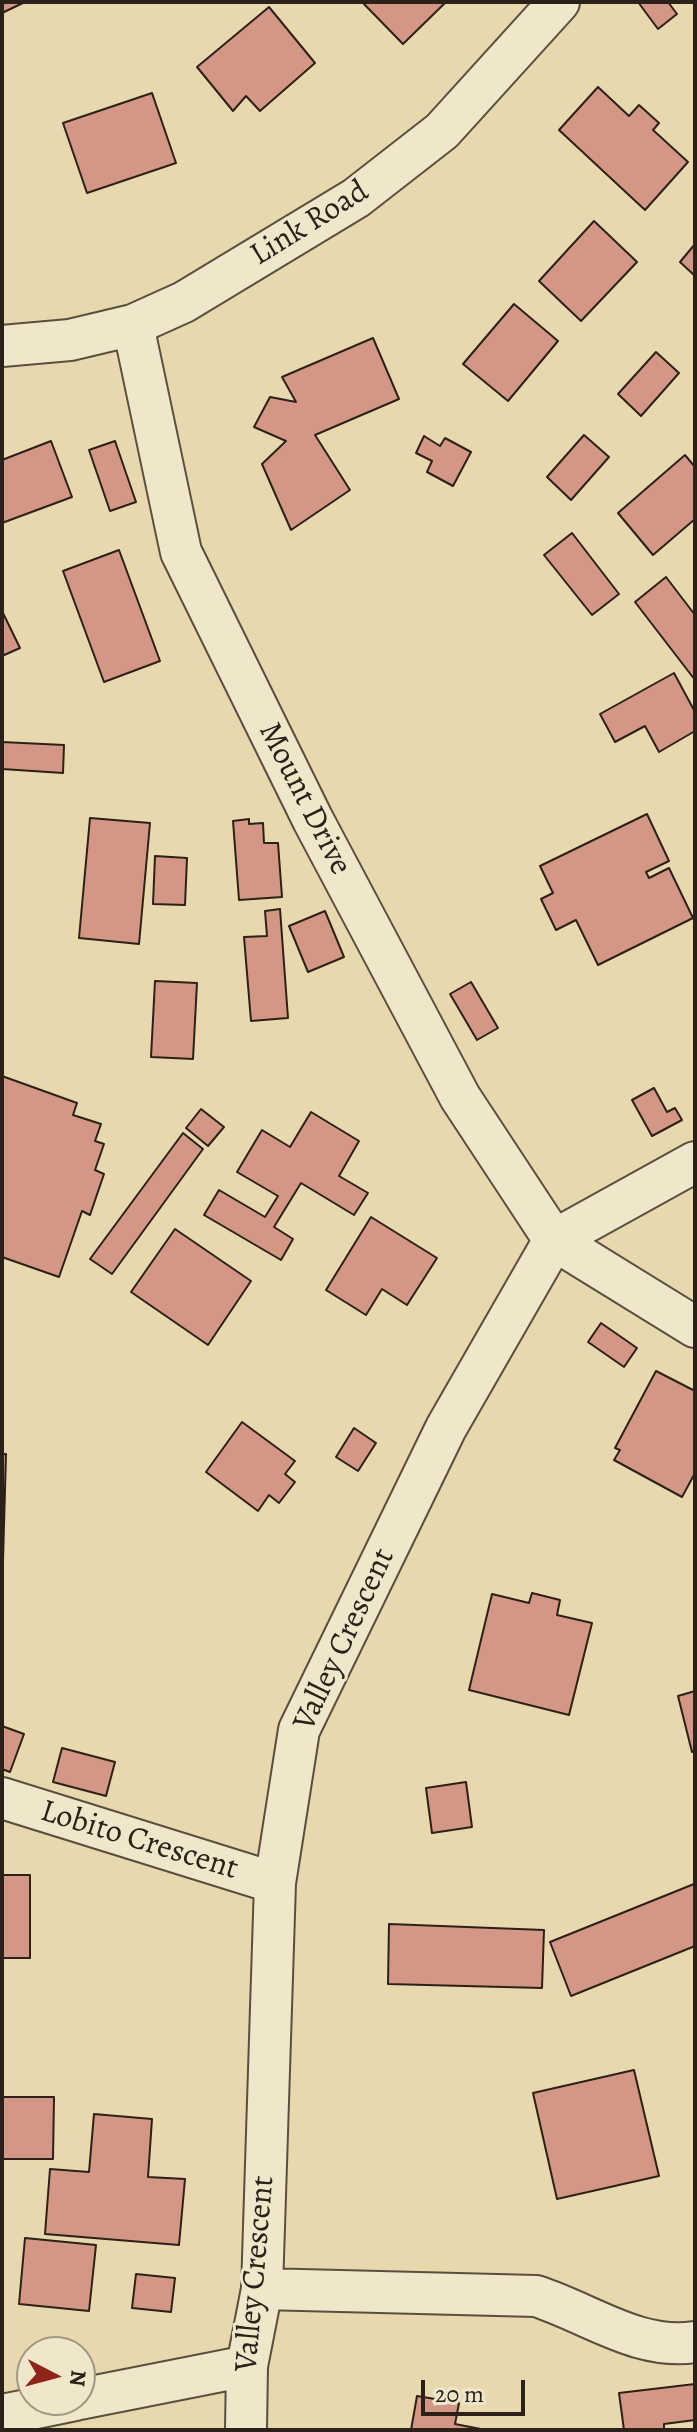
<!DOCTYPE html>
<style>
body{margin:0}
#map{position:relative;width:697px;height:2432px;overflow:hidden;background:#e8d8ae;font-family:Alegreya,serif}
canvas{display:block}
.frame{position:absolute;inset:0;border:4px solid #2b2119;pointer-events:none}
.north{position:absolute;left:16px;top:2336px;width:80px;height:80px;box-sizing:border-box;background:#f0e6ca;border:2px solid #a19783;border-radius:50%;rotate:96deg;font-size:22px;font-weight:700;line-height:32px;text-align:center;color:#2b2119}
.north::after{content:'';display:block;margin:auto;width:28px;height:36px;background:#8f2418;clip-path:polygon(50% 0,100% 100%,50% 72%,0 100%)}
.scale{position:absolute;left:421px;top:2380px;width:104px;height:36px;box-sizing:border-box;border:4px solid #2b2119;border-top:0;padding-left:10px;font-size:24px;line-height:28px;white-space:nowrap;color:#2b2119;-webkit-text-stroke:6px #f0e6ca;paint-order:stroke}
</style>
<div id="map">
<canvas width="697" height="2432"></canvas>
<div class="frame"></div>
<div class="north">N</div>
<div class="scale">20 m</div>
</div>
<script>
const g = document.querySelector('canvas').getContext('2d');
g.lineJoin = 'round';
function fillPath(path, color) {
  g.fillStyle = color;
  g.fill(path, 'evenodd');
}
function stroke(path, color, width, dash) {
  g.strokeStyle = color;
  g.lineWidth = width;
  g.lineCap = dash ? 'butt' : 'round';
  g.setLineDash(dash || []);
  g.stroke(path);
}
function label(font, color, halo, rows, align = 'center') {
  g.font = font + ' Alegreya,serif';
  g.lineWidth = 6;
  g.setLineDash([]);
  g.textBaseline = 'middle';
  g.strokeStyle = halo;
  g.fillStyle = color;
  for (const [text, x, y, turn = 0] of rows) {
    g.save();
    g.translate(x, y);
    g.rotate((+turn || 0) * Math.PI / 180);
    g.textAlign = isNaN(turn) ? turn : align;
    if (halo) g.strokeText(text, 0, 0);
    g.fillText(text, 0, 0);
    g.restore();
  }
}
const building = new Path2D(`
 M2,2H25L2,13Z
 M362,2H446L403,44Z
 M638,2H668L677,14L658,29Z
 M269,7L315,63L260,111L246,96L233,111L197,67Z
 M598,87L629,116L639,105L659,123L653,130L688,162L645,210L559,130Z
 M152,93L176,163L87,193L63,123Z
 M594,221L637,262L581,321L539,281Z
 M695,244V276L680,262Z
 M514,304L558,341L508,401L463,364Z
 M373,338L399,399L315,435L350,490L291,530L262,464L286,441L254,427L270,397L296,402L282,377Z
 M656,352L679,373L641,416L618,394Z
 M584,435L609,457L571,500L547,477Z
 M424,436L440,446L445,438L471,452L453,486L427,472L432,461L416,453Z
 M51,441L72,497L2,523V460Z
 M115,441L136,502L110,511L89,450Z
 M685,455L695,467V519L653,555L618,513Z
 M572,533L619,594L592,615L544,555Z
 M119,550L160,661L104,682L63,571Z
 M666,577L695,615V680L635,602Z
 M2,611L20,648L2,656Z
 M674,673L695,712V731L659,752L645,726L615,742L600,714Z
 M2,742L64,745L63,773L2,769Z
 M647,814L669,861L646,872L649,878L669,868L693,918L598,965L576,920L556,930L541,899L553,893L540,866Z
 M90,818L150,823L139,944L79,938Z
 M249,819V824L263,823L264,843H278L282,897L239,900L233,821Z
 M155,856L187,858L185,905L153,904Z
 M280,909L288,1018L251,1021L244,937L267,936L265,911Z
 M325,911L344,957L308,972L289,926Z
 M155,981L197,983L193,1059L151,1057Z
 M471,982L498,1028L477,1040L450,994Z
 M2,1076L77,1103L73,1115L101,1124L95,1141L104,1144L95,1170L104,1174L90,1215L82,1211L59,1277L2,1257Z
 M654,1088L667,1112L675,1108L682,1120L652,1136L632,1100Z
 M201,1109L224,1127L208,1146L186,1128Z
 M311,1112L359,1141L339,1176L368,1193L354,1215L301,1183L274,1227L293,1239L281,1260L204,1215L219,1190L265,1217L278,1196L237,1172L262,1130L290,1147Z
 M183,1133L203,1149L112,1274L90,1259Z
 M371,1217L437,1258L407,1305L382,1289L366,1315L326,1290Z
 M175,1229L251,1281L208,1345L131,1292Z
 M601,1323L637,1348L624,1367L588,1342Z
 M656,1371L695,1391V1473L682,1497L614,1460L620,1450L615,1448Z
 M242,1422L295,1461L285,1474L295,1482L279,1503L269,1495L258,1511L206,1472Z
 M354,1428L376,1443L358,1471L336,1457Z
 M2,1454H6L3,1561H2Z
 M532,1593L560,1600L557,1615L592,1623L569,1715L469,1690L492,1594L529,1603Z
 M695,1691V1751L692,1752L678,1696Z
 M2,1726L24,1734L10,1772L2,1769Z
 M62,1748L115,1762L106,1796L53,1782Z
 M466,1782L472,1827L432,1833L426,1788Z
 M2,1875H30V1958H2Z
 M694,1884L695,1946L571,1996L550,1942Z
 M389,1924L544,1930L542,1988L388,1984Z
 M634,2070L659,2176L557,2199L533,2093Z
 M2,2097H54L53,2159H2Z
 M94,2114L152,2119L148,2177L185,2179L179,2245L45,2234L50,2169L89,2172Z
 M25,2238L96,2245L89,2311L19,2304Z
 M136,2274L175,2278L171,2312L132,2308Z
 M695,2384V2420L664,2424V2430H624L619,2393Z
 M417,2396L459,2403L455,2424L486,2430H411Z`);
const minor = new Path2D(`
 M133,325L181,552L313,820L460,1097L554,1240L695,1327
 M2,346L70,340L133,325L184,302L356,198L442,131L559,2
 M2,1798L275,1883
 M262,2289L536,2296C589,2313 639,2351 695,2342
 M80,2399L247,2366
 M2,2415L76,2400
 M246,2430L247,2366L262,2289L275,1883L299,1730L446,1428L554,1240L695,1162`);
const streetNames = [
 ["Link Road",310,224,-32],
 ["Mount Drive",304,799,63],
 ["Valley Crescent",345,1640,-65],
 ["Lobito Crescent",139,1841,17],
 ["Valley Crescent",256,2274,-85]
];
fillPath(building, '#d59785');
stroke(building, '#2b2119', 2);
stroke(minor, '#5a4f3e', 44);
stroke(minor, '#f0e6ca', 40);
label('32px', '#2b2119', '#f0e6ca', streetNames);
</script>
